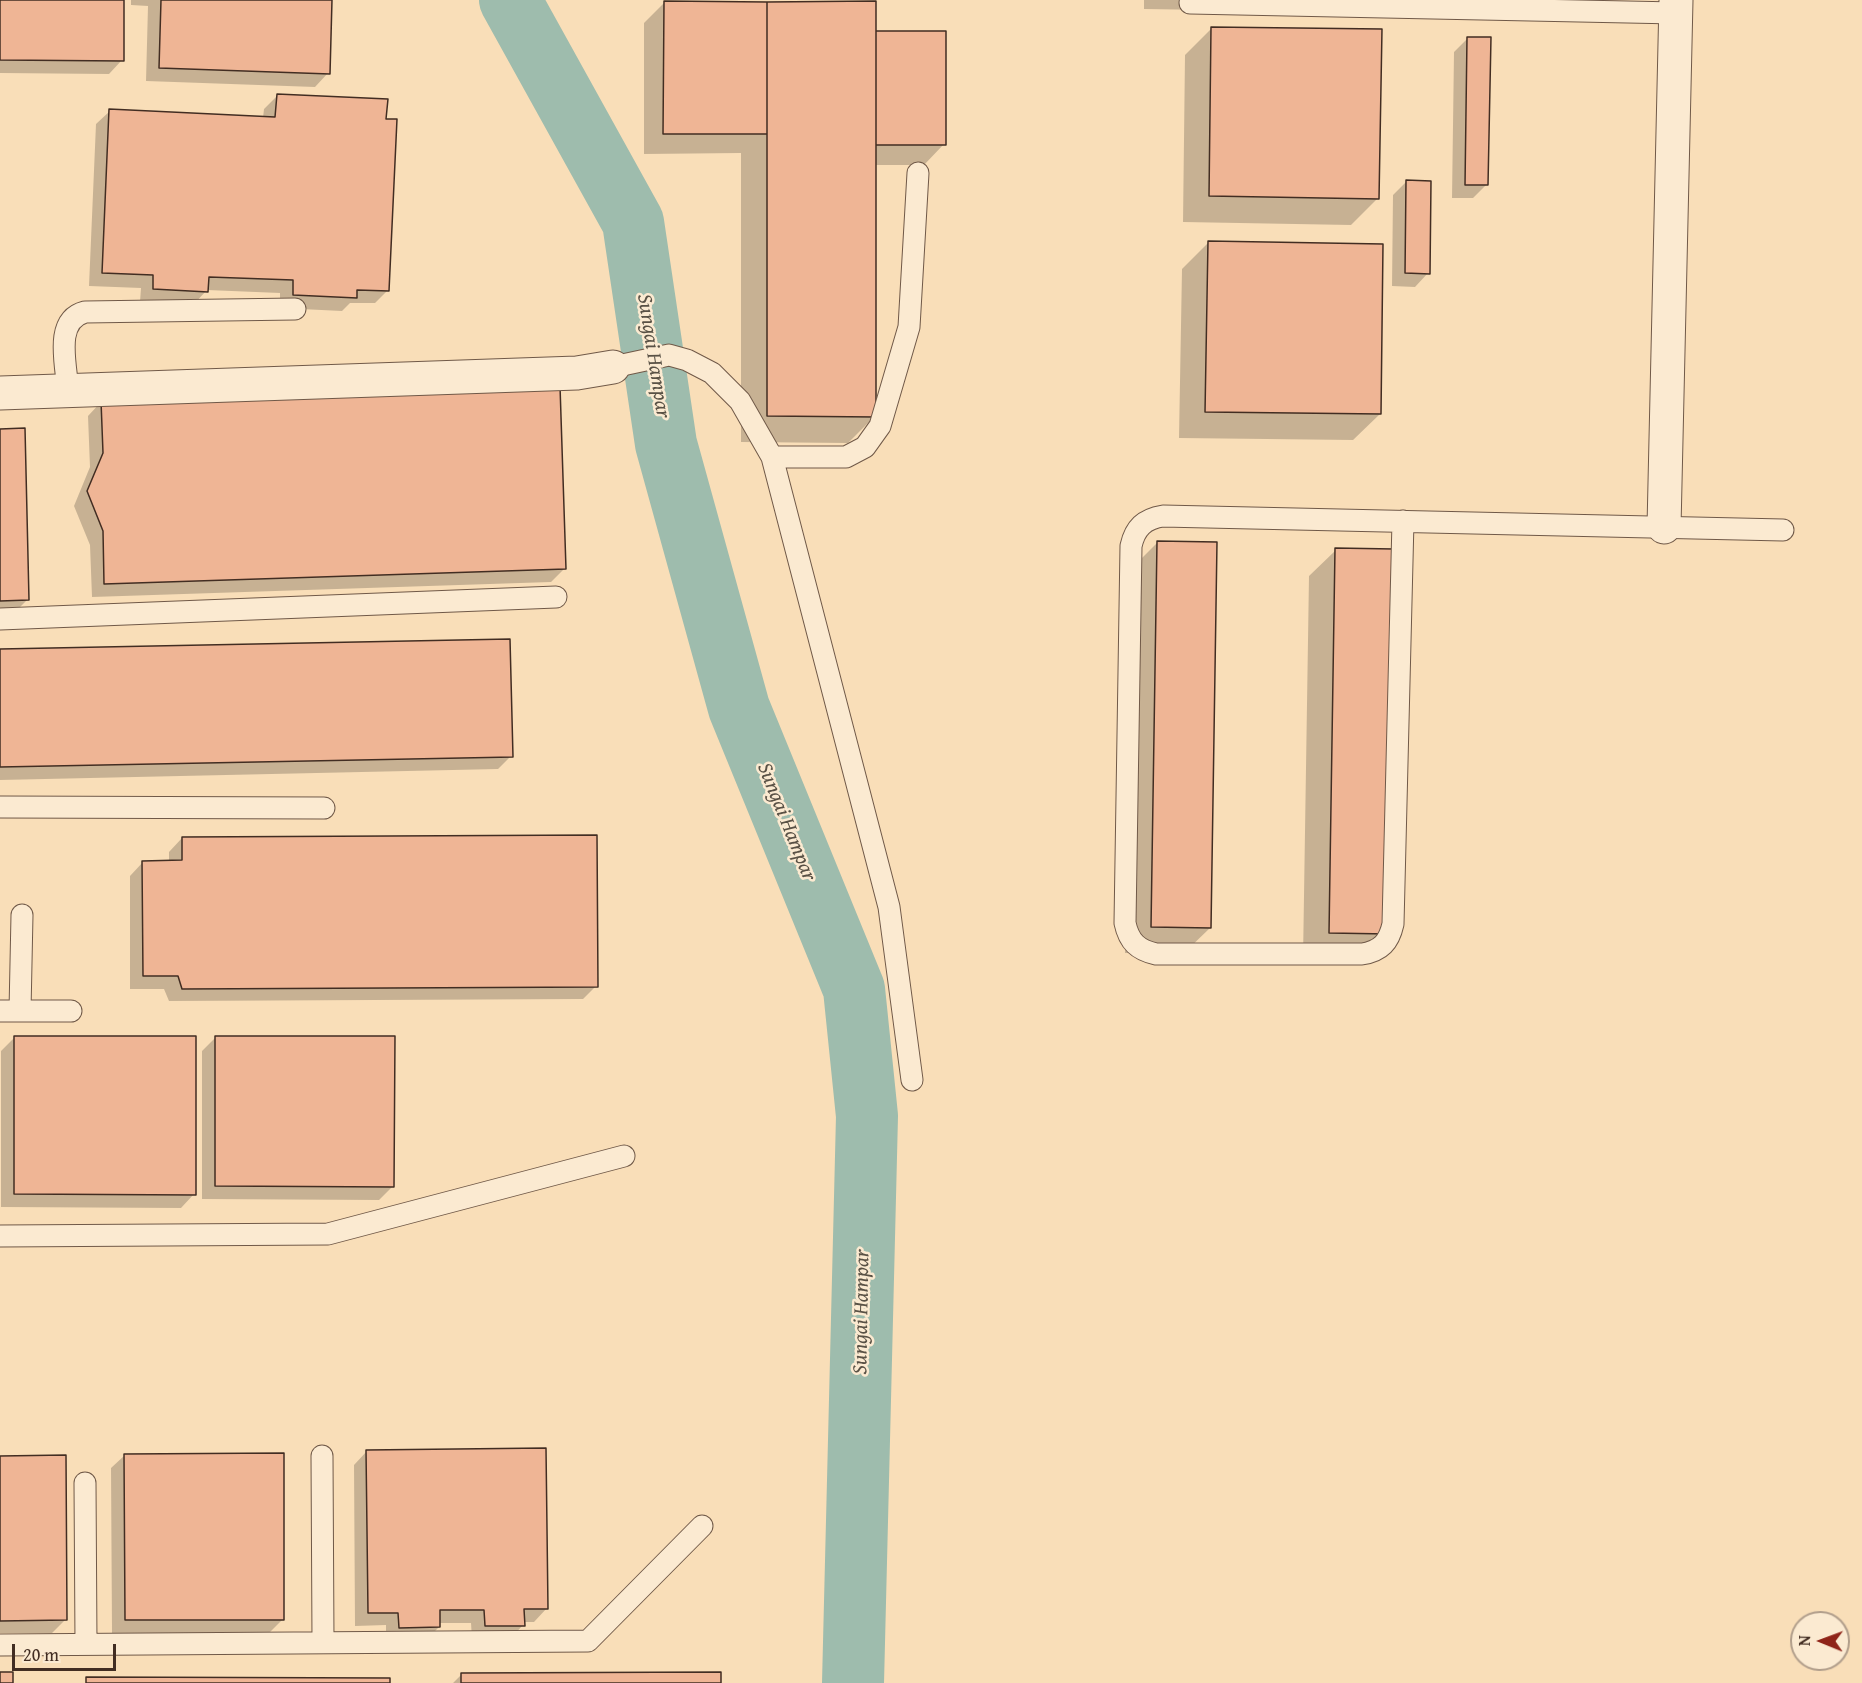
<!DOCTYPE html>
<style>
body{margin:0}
#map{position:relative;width:1862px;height:1683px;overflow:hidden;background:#f9deb8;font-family:"Gentium Book Plus",serif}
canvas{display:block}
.north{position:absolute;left:1790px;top:1611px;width:60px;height:60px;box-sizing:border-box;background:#fbead1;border:2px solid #b19e8b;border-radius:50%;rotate:271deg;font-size:16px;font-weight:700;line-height:24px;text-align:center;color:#422d22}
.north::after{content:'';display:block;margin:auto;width:21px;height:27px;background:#8f2418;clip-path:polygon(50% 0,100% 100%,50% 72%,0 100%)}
.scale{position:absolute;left:12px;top:1644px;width:104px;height:27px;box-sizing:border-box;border:3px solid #422d22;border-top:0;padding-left:8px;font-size:18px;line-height:21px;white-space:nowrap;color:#422d22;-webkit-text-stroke:4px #fbead1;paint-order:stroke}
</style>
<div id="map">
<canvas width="1862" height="1683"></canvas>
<div class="north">N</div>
<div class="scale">20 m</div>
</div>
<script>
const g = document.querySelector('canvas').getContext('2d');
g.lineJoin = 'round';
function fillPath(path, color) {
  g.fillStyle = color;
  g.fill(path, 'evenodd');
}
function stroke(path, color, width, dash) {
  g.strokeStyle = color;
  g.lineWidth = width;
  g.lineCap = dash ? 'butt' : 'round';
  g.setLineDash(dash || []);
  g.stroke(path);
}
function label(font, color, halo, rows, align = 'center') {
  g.font = font + ' "Gentium Book Plus",serif';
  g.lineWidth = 5;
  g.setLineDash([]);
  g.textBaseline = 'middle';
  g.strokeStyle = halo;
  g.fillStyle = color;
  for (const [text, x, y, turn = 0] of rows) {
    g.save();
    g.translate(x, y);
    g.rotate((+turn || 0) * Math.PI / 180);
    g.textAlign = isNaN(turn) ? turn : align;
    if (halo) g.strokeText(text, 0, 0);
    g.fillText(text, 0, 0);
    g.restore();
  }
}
const shadow = new Path2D(`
 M0,0H123L122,60L109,74L0,73Z
 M131,0H331L328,73L315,87L146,81L148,6L131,5Z
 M1144,0H1282L1272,11L1144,9Z
 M664,3L874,35L944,144L924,165H874L875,416L848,443L741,442V153L644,154V23Z
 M1212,28L1378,198L1351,225L1183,222L1185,55Z
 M1468,38L1487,184L1473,198H1452L1454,52Z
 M277,96L384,121L388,290L375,303H350L342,311L280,308V293L207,290L193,305L140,302L141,288L89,286L96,124L110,111L263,118L264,109Z
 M1406,182L1428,273L1415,287L1392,286L1393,195Z
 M1208,243L1380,414L1353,440L1179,438L1182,269Z
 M101,402L565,568L551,582L92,597L90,545L74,506L90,467L88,416Z
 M0,430L27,600L14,613H0Z
 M1157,543L1210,928L1183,954L1125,953L1131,569Z
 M1336,550L1387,933L1360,960L1303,959L1309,576Z
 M0,651L511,756L498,769L0,780Z
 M182,838L596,986L583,999L169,1001L164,989H130V876L143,862H169V852Z
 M15,1037L194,1194L181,1208L1,1207V1051Z
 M216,1037L393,1186L379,1200L202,1199V1051Z
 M367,1451L547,1608L534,1622H523V1625L510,1639H472L471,1623H439V1627L426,1640H386V1625L355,1626L354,1465Z
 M125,1455L283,1619L269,1633H112L111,1468Z
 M0,1458L66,1619L52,1633H0Z
 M462,1674L720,1683H453Z`);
const river = new Path2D(`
 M510,0L633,222L666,444L739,708L854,989L867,1116L853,1683`);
const building = new Path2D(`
 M0,0H124V61L0,60Z
 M161,0H332L330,74L159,68Z
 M664,1L767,2V134H663Z
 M876,1V417L767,416V2Z
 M1211,27L1382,29L1379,199L1209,196Z
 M876,31H946V145H876Z
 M1467,37H1491L1488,185H1465Z
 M277,94L388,99L386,119H397L389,291L357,290V298L293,295V280L209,277L208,292L153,289V275L102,273L109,109L275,117Z
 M1406,180L1431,181L1430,274L1405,273Z
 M1208,241L1383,244L1381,414L1205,412Z
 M560,386L566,569L104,584L103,531L87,491L103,453L101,401Z
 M25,428L29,600L0,601V429Z
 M1157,541L1217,542L1211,928L1151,927Z
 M1335,548L1394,549L1388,934L1329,933Z
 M510,639L513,757L0,767V649Z
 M597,835L598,987L182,989L178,976H143L142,861L182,860V837Z
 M14,1036H196V1195L14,1194Z
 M215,1036H395L394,1187L215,1186Z
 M546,1448L548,1609H524L525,1626H485L484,1610H440V1627L399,1628L398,1613H368L366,1450Z
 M284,1453V1620H125L124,1454Z
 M66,1455L67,1620L0,1621V1456Z
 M0,1672H13V1683H0Z
 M721,1672V1683H461V1673Z
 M86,1677L390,1678V1683H86Z`);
const lane = new Path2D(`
 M1190,3L1676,13
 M613,367L669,355L687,360L712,373L740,401L772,457L889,907L912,1080
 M68,390C66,364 54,320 85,312L295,309
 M772,457H846L865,447L880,426L909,327L918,173
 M1403,521L1393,924C1389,942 1381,951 1362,954H1156C1138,950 1129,942 1125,923L1131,546C1135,528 1144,519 1163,516L1783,530
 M0,619L556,597
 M0,807L324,808
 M0,1011H71
 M20,1011L22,915
 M0,1236L328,1234L624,1156
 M322,1456L323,1641
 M85,1483L86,1644
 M0,1645L588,1641L702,1526`);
const street = new Path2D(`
 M0,393L577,373L613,367
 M1664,527L1676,0`);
const waterNames = [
 ["Sungai Hampar",653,356,81],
 ["Sungai Hampar",786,822,68],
 ["Sungai Hampar",862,1312,-89]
];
fillPath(shadow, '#0003');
stroke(river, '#9ebcad', 62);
fillPath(building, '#efb595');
stroke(building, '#422d22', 1.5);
stroke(lane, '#705948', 23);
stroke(street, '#705948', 35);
stroke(lane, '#fbead1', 21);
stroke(street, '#fbead1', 33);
label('italic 21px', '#595145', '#fbead1', waterNames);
</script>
